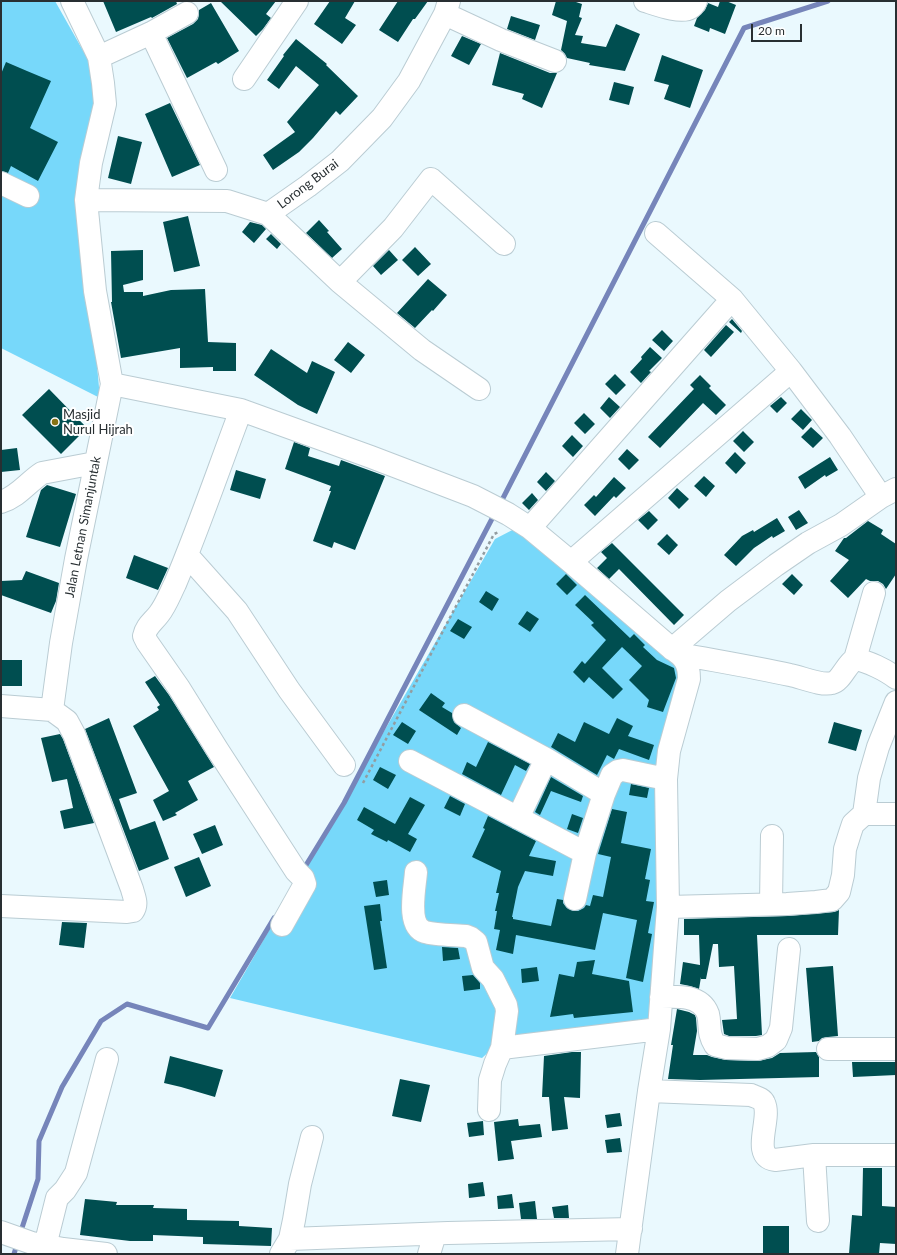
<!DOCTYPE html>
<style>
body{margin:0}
#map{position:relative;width:897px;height:1255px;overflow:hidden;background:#eaf9fe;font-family:Lato,sans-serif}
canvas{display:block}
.frame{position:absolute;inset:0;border:2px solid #282f32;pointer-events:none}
.scale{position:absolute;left:751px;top:24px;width:51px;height:18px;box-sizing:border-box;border:2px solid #282f32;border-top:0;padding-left:5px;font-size:12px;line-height:14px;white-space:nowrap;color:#282f32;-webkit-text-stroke:3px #fff;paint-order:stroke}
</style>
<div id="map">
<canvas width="897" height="1255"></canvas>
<div class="frame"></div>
<div class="scale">20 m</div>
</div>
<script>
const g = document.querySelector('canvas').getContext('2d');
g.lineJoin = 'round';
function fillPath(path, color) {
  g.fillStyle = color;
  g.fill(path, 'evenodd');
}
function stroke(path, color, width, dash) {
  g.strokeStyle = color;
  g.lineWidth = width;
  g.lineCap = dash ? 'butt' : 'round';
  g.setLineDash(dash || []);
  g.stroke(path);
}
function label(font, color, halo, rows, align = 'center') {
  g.font = font + ' Lato,sans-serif';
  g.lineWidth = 4;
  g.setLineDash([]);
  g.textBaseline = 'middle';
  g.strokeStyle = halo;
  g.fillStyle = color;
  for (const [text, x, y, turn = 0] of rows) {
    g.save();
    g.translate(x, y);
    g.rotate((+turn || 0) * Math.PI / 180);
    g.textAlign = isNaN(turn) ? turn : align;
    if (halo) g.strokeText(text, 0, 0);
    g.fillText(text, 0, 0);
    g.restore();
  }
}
const green = new Path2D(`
 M1,1H55L103,86L79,171L100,398L1,348Z
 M522,525L687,668L662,773L653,1018L505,1037L482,1058L230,998L495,539Z`);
const stream = new Path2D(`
 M500,504L744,28L828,1
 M303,870L344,803L495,513
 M20,1234L38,1179L39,1141L62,1087L101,1021L127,1004L208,1028L274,918
 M14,1254L17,1244`);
const building = new Path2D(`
 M103,1H176L177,4L152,18L151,17L116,32Z
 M220,1H276L266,14L271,18L263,29L256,36Z
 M330,1H355L345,18L356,25L342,44L314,24Z
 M398,1H428L415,19H413L398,42L379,30Z
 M556,1H573L582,4L579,17L582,18L575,35L583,36L581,43L606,47L616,24L640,34L625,71L589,65L590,63L567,58L565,54L561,50L567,21L552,15Z
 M720,1H726L736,5L725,34L710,28L709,32L694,26L697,18L705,10L708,3L718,7Z
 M211,3L239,51L218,64L216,62L187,78L167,38L193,24L198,19L199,14V10Z
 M511,16L540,25L535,40L507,29Z
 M462,36L481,44L469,65L451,56Z
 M296,39L327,64L326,65L358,96L340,115L336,111L313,138L299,152L273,170L263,155L295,132L287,122L319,85L296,66L279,89L267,80L284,56L283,55Z
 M500,53L550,73H557L542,108L522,99L524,94L492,85Z
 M662,55L703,70L690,108L664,99L669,85L654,81Z
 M6,62L27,71L51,81L30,128L58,142L38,181L11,166L8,173L1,171V74Z
 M614,82L634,87L629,105L609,100Z
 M170,103L200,165L172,177L145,114Z
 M118,136L142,142L131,184L108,178Z
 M188,216L200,266L174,272L163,222Z
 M319,220L329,231L327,232L342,249L332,258L306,233Z
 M250,222L262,225L266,229L254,243L242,232Z
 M271,234L281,244L277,249L266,239Z
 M415,247L431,264L418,276L402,260Z
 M143,250V280L123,285L124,292H143V296L171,290L205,289L208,342L236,343V371H213V367L180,368V348L121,358L111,302H112L111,251Z
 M389,250L398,260L381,275L373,266Z
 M428,279L447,295L433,311L432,310L415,328L397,313Z
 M732,319L742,331L741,333L729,322Z
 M726,325L734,332L711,357L704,350Z
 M662,330L673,341L664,351L652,340Z
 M348,342L365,355L351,373L334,360Z
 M650,347L662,358L649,371L651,372L641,383L630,372L642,359L641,357Z
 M271,349L307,373L312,361L335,372L317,414L298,405L254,375Z
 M615,374L626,385L616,395L605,384Z
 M700,375L711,386L709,388L726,405L716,415L703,403L660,448L648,437L694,389L690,385Z
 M49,389L87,428L61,454L22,415Z
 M609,397L620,407L610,418L600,408Z
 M781,397L787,403L777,413L770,406Z
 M801,409L812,420L803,430L791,419Z
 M584,413L595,424L585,434L574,423Z
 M811,427L823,438L813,448L801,437Z
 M743,431L754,442L744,452L733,441Z
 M572,435L583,446L573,457L562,446Z
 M294,442L310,448L308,456L339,466L341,460L385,476L355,550L334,542L332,548L313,541L331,491H329L331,486L285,469Z
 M17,448L20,470L1,472V450Z
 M627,449L639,460L629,470L618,459Z
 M735,452L746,463L736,474L725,463Z
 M830,457L838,470L826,477L825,475L805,489L798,477Z
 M236,470L266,479L260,499L230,490Z
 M546,472L555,481L546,491L537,482Z
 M704,476L715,486L706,497L694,486Z
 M614,477L626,488L616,498L614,496L595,516L584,505L594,495L596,497Z
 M47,485L76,494L60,547L26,537L41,490Z
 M677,488L689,499L679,509L668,498Z
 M532,493L538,500L529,510L522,503Z
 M799,510L808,523L796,530L788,517Z
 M649,511L658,520L648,530L638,520Z
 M777,518L785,531L773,538L772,536L754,548L736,566L724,555L742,536L753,530L754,532Z
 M868,521L883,530L881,534L896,544V574L886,589L883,584L878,581H870L866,579L848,598L830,581L849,560L835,551L844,538H846Z
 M667,534L678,545L669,555L657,544Z
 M612,543L684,615L674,625L619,569L609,579L597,568L607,558L601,552Z
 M134,555L168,568L158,590L126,578Z
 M26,571L59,583L56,601L51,613L1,595V581L22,580Z
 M566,574L577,585L567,595L556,584Z
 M792,574L803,585L794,595L782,584Z
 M486,591L499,599L492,611L479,602Z
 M585,595L630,638L634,634L645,645L643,647L657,660L674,668L676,678L663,712L647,707L649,700L629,680L642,666L622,647L602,668L623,689L613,699L589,677L584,683L573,672L582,661L585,664L606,640L591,625L594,623L575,605Z
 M527,611L539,619L530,632L518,624Z
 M458,619L472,627L464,639L450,631Z
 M1,660H22V686H1Z
 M155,676L169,695L214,767L188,781L198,800L175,813L177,815L163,821L153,800L169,791L133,726L159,710L157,707L160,705L145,682Z
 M431,693L445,703L442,707L452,713L454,722L461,728L457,735L419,710Z
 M109,718L137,793L119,799L130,830L155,821L169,859L139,871L85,729Z
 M617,718L633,726L628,736L654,745L649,760L619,749L614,759L607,755L597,775L551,747L558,733L575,742L584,722L609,734Z
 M402,722L416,731L408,744L393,735Z
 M834,722L862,730L856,751L828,743Z
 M60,734L63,739L94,823L64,829L60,811L73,808L67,779L52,782L41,738Z
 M488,742L530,764L526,771L515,765L501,795L462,774L467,762L476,767Z
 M380,767L396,775L388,789L373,780Z
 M551,777L583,796L581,802L551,791L540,815L535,812Z
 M631,784L649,788L647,798L629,795Z
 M450,796L465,804L460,816L444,808Z
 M410,797L425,805L408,834L417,839L410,852L388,840L387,842L371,834L374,830L357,820L364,807L395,824Z
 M612,809L627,812L621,843L651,849L645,879L650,880L646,901L654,902L648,933L652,934L643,982L626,978L637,920L603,913L595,950L516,935L513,954L496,950L500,930L494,929L497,911H495L499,893H496L501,871L472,857L485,829L483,828L488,816L536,841L529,856L556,861L553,876L525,871L518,887L512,917H513V919L551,926L557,899L563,900V903L567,908L573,911H578L584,908L586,905L590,906L593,895L603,897L611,857L598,854Z
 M572,814L583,818L578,833L567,829Z
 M215,825L223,845L202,854L193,834Z
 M199,857L211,886L186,897L174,867Z
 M387,880L389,895L376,897L373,882Z
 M380,904L382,921H380L387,968L374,970L364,906Z
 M839,910L838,935H757L762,1035L756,1036H729L724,1034L722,1020L737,1019L734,966L719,967L718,944H713L706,979H701V977L699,989L690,986L680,984L683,962L700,965L699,935H684V919L788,916L834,912Z
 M62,922L87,923L84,948L59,945Z
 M442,947L458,948L460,959L443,961Z
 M595,960L592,974L629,981L633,1012L574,1018L573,1014L550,1017L559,974L574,977L577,962Z
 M833,966L838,1036L828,1037L822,1038L819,1041L812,1042L806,968Z
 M537,967L539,981L522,983L521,969Z
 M473,975L480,983V989L464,991L462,976Z
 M677,1009L689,1012L695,1015L696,1018L697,1031L693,1055H707L712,1057L726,1060L758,1061L772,1058L780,1053L816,1052L819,1057V1077L700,1080L668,1079L673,1045H671Z
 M572,1052H581L580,1098L564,1097L568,1129L552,1131L549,1097H542L544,1056Z
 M170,1056L223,1070L215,1097L181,1087L164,1083Z
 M852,1062H896V1075L853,1077Z
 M400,1079L430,1085L421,1122L392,1116Z
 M620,1113L622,1126L607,1128L605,1115Z
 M518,1119L519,1126L540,1124L542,1137L511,1141L514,1159L498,1161L494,1122Z
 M483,1121L484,1135L469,1137L467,1123Z
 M620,1138L622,1152L607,1153L605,1140Z
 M863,1168H882V1206L896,1207V1244L880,1243L879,1254H849L852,1215L862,1216Z
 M483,1182L485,1196L469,1198L468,1184Z
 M512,1194L514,1208L498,1209L497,1196Z
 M85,1199L117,1202L116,1205H154L153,1208L187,1209V1220L239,1221V1226L272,1228L271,1246L203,1244V1237L153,1235V1241H130L80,1235Z
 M535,1201L537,1219H521L519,1203Z
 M568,1205L569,1218H554L552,1207Z
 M763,1226H789V1254H763Z`);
const path = new Path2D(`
 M363,783L494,534L499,532`);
const minor = new Path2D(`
 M645,1C655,4 681,14 690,8C692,7 695,3 696,1
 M445,14L501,40L555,61
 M151,33L216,170
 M99,57L151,33L187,13
 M244,79L297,1
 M1,183L28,196
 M86,200L227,201L268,214L308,186L340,161L382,118L409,81L445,14L449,1
 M268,214L340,282L422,350L479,389
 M656,233L732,299L791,371L840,436L881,497
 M340,282L393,228L431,179L504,244
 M112,384L241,410L371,457L473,496L508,514L530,528L571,562L672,649C685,657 689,664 689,679L669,751L666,779L668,907L659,1029L649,1091L627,1254
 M241,410C219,468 199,527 175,584C170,594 166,605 159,614C153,622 146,626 144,636L147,642L179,688L217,749L296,871L303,878L305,884L282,925
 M1,502C18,497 28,482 42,473L95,463
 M530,528L732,299
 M187,555L237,611L289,690L344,765
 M571,562L791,371
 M672,649L728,601L776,565L808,543L841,525L881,497L896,489
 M680,654C717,661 753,667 790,675C801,677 821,686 832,683C841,681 846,665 855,659C867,661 886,670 896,678
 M855,659L874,593
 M1,706L52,710
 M464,715L546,759L604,794
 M410,761L585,853
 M864,814L869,778L878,747L896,702
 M518,818L546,759
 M416,872C415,888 406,926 425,932C435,935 455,935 466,936L471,938L476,942L483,968L493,979L506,1005L507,1011L502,1048
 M575,899L585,853L604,794L612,775L618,771L623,770L666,779
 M771,904L772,836
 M1,906L127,912L133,911C138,904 134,897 132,889L74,734L67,721L52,710L61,643L76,559L112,384L95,291L86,200L91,163L105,104L103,83L99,57L72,1
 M668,907L787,904L816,902L832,900L839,892L843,875L845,849L850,833L853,824L864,814H896
 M661,997C678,996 701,995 708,1014C711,1026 707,1032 715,1045L727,1048L758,1049L768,1046L776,1040L781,1028L789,949
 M828,1049H896
 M649,1091L751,1095C755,1097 762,1098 764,1103C772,1119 750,1156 775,1160L814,1155H896
 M489,1110L490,1080L495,1064L502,1048L659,1029
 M814,1155L818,1221
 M1,1232L32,1243L63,1249L106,1254
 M290,1239L448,1233L631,1229
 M45,1246L57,1198L65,1190L76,1173L107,1059
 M281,1254L290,1239L294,1220L300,1184L312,1137
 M429,1254L435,1234`);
const markers = [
 [55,422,4,"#867315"]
];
const streetNames = [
 ["Lorong Burai",308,184,-37],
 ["Jalan Letnan Simanjuntak",83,527,-79]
];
const poiNames = [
 ["Masjid",63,415],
 ["Nurul Hijrah",63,430]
];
fillPath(green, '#77d8fa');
stroke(stream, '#7685ba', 5);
fillPath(building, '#004e50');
stroke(minor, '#baccd3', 24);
stroke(path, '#929da1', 2.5, [3, 3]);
stroke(minor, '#fff', 22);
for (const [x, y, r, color] of markers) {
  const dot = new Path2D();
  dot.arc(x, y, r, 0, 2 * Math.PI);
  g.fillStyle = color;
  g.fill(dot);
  stroke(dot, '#fff', 1.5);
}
label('13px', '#282f32', '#fff', streetNames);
label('13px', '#282f32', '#fff', poiNames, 'left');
</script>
